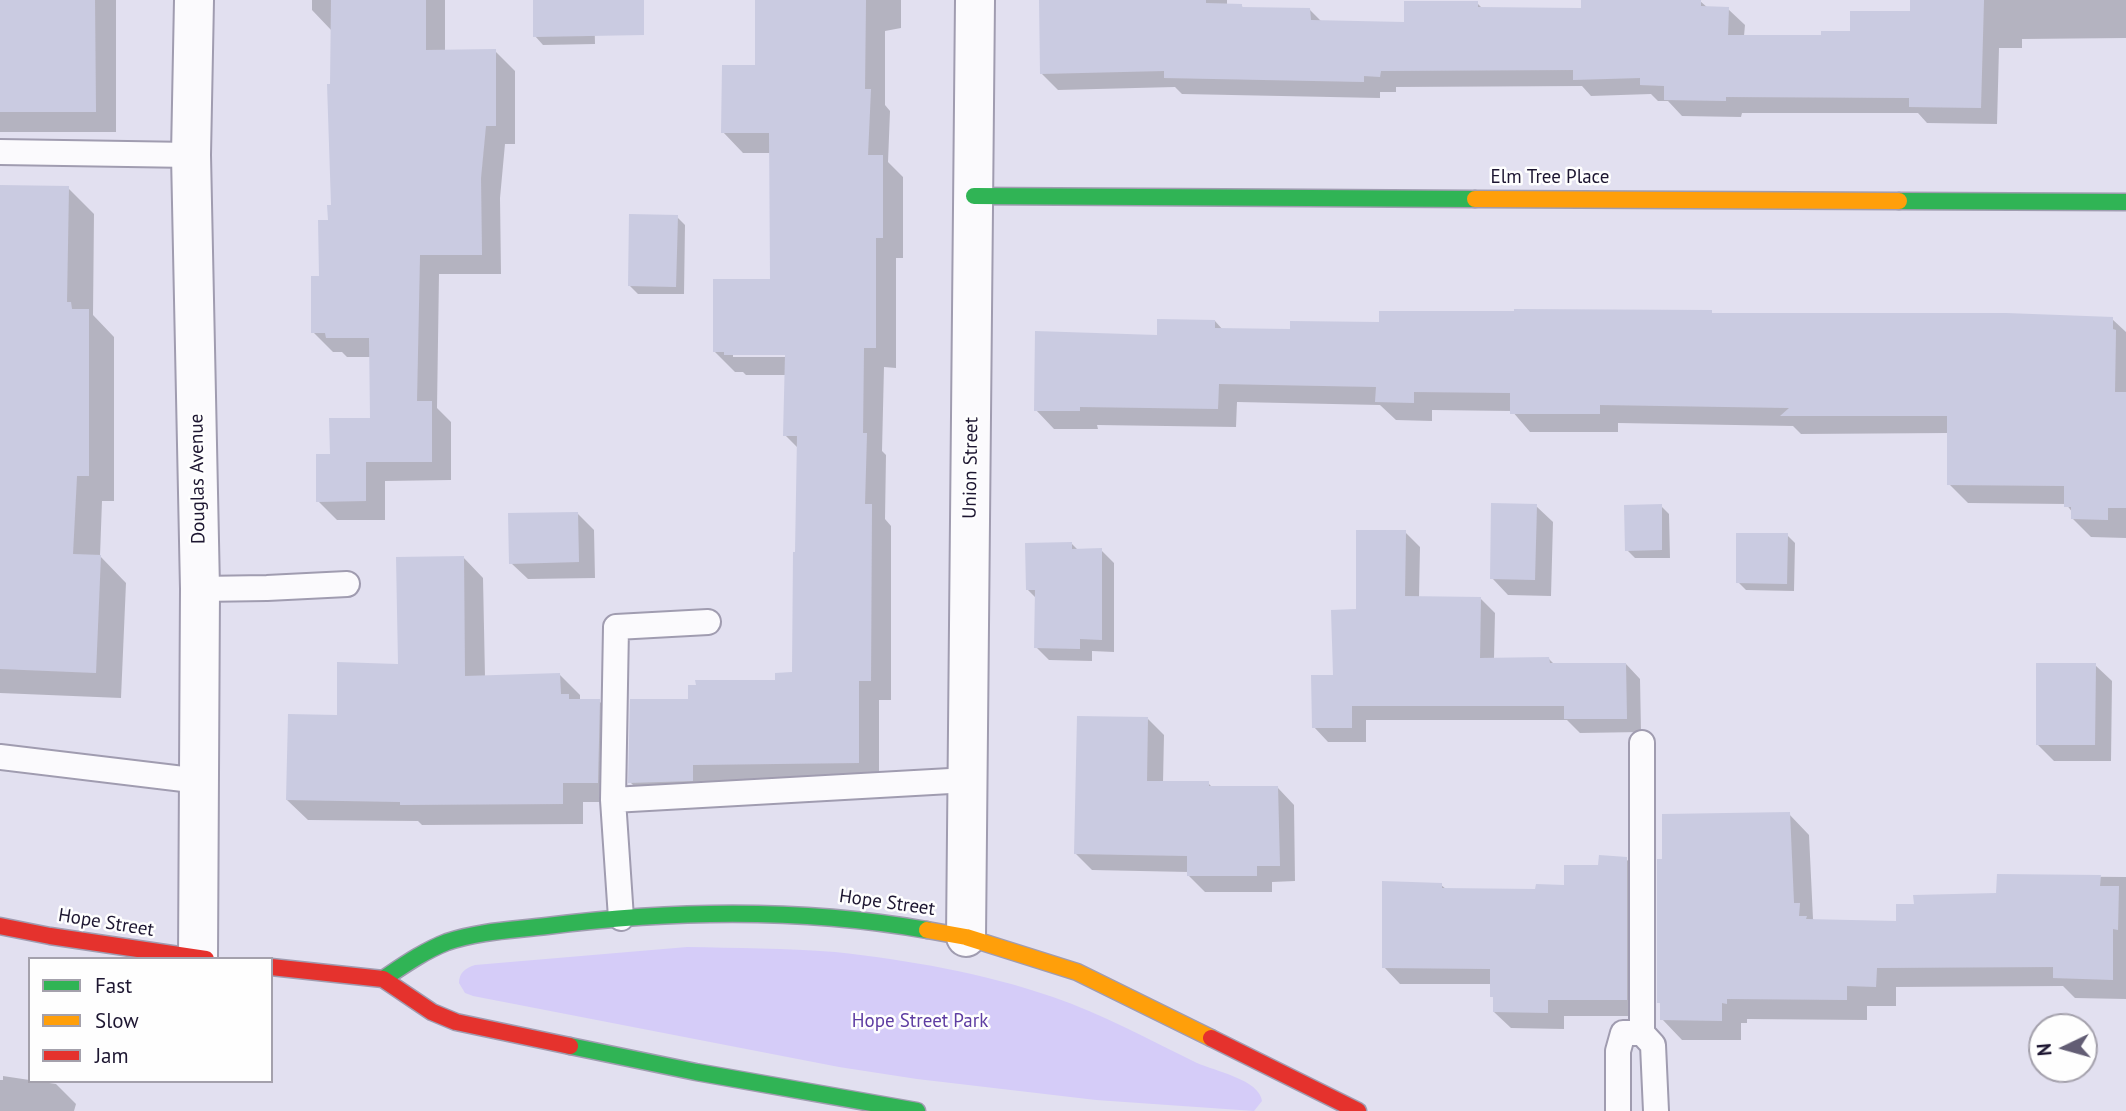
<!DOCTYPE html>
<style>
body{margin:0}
#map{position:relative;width:2126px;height:1111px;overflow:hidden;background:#e2e0f0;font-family:"PT Sans",sans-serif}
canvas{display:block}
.legend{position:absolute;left:28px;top:957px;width:245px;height:126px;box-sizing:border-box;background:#fefefe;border:2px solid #a4a1ac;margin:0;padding:9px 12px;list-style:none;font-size:21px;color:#1d1631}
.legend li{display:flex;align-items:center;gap:14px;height:35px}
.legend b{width:35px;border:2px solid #a4a1ac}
.north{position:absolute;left:2028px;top:1013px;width:70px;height:70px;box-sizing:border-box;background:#fefefe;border:2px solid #a4a1ac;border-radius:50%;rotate:265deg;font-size:19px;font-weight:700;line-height:28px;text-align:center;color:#1d1631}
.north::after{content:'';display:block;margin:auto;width:24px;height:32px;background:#625d74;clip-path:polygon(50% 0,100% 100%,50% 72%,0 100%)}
</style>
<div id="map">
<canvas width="2126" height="1111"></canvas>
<ul class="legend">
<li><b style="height:9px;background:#30b455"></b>Fast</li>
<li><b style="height:9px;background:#ff9f0a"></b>Slow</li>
<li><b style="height:9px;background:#e5322d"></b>Jam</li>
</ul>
<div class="north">N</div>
</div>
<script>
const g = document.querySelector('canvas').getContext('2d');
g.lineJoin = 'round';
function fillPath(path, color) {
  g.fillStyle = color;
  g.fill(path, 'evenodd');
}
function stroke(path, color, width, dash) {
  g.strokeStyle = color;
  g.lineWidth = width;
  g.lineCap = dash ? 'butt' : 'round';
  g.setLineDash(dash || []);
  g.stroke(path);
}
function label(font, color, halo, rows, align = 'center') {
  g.font = font + ' "PT Sans",sans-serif';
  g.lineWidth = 5;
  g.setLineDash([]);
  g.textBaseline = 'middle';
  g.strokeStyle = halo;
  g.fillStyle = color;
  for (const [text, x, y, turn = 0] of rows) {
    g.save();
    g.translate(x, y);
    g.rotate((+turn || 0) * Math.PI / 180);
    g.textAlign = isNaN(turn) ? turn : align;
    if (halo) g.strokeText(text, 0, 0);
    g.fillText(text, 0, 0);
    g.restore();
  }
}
const green = new Path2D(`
 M687,947C736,948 786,948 835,952C908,960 983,973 1053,997C1102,1014 1150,1040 1197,1063C1215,1071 1260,1080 1262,1101L1254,1111L1096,1100L917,1079L839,1067L473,996L465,993L459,983C459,973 465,968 475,965Z`);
const shadow = new Path2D(`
 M0,0H116V132H0Z
 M312,0H445V51H495L515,71V144H505L500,198L501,274H439L437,408L451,422V480L385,481V520H337L318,501L332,456L372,420L371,357H347L342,352H333L313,332L333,206L332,31L312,10Z
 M534,0H594L595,44L543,45L535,36Z
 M757,0H901V28L885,31V105L890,111L888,162L903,177V258H896V368L884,367L882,451L886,455L885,519L891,526V700H879V782L650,802L630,782L690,701L777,682L794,674L798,448L785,435L786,375H746L743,372H735L715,352L771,280V153H743L723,132L756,67ZM733,353H793V357H733Z
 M1041,0H1227V5H1241L1244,9L1310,10L1322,22L1406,23L1477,3L1483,9H1583V0L1700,1L1708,8L1728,9L1745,25L1744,36L1823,37L1852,32L1912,13V0H2126V38L2022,39V48H1999L1997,124L1927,123L1918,113H1742L1741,117L1682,116L1668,101H1658L1651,94L1591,96L1582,86L1396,87V92H1380V98L1182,94L1175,87L1058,90L1041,73Z
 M0,187L68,188L94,214L93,315L114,337V501H102L100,556L126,583L121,698L0,693Z
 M677,217L685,225L684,294H638L629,285Z
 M1711,312L1714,315L2112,319L2126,332V538L2091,537L2073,519V513L2066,504L1968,503L1949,484V433L1801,434L1793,426L1618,423V432H1530L1512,411L1432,410V421L1396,420L1380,405L1237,402L1236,427L1097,425L1098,429H1054L1036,410L1159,337L1215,321L1223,330L1292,331L1380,324Z
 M1536,506L1553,522L1551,596L1508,595L1492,578Z
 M1661,506L1669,514L1670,558H1635L1627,550Z
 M577,513L594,530L595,578L528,579L511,563Z
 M1405,532L1420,547L1419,598H1480L1495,613L1494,659H1549L1554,664H1626L1640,679L1641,732L1580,733L1567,720H1366V742H1328L1314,727L1335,676L1357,611Z
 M1787,535L1795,543L1794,591L1746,590L1738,582Z
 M1072,544L1078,550H1101L1114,563V652L1092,651V661L1049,660L1036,647V598L1027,589Z
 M463,557L483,578L485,677L560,675L580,695V701H599L619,721L618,802H583V824L422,825L418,821L308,820L287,800L338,716L400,666Z
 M2095,665L2112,681L2111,761H2054L2037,744Z
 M1148,719L1164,735L1163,783H1208L1213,788H1278L1294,805L1295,881L1272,882V892H1205L1189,876V872L1092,870L1076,854Z
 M1789,814L1809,835L1813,919L1815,921L1898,923L1916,905L1998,895V876L2126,877V999L2075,998L2063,986L1896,987V1006H1867V1020L1747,1019V1023H1741V1040H1682L1662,1019V1006L1659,1002Z
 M1626,859L1643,875V1016H1564V1029L1511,1028L1494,1012L1492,984H1400L1384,967L1441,885L1446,889L1537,891L1566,886L1600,867Z
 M3,1076L56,1084L76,1104L74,1111H0V1080H3Z`);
const building = new Path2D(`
 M0,0H95L96,112H0Z
 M331,0H426V50L496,49V126H486L481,178L482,255H420L417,401H432V462H366V501L316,502V454H330L329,418H370L369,338H326L325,333H311V276H319L318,220H328L327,205H331L327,84H330Z
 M533,0H644V35L533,37Z
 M755,0H866L865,89H871L868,155H883V238H876V348H864L863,433H867L865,504H872L871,681H859V763L693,765V781L628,783L630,699H688V685H696L695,680H775V673L792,672L793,552H795L797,436H783L785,355H724V352H713V279H770L769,133H721L722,65H755Z
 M1039,0H1206V3L1242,4V7L1310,8L1311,20L1404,22V1H1478V7L1581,8V0H1701V6L1729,7L1728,35H1821V31H1850V11H1910V0H1984L1981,108L1909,107V98L1726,97V101L1664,100V86L1640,85V78L1573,80V70L1381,71L1380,77L1364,76V82L1164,78V71L1040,74Z
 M0,185L69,186L67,302H71L72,309H89V476H77L73,554L101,555L96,673L0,669Z
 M629,214L678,215L676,287L628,286Z
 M1514,309L1712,310V313H2006L2113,317V329L2116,330L2115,392H2126V508H2108V520L2071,519V507H2064V486L1947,485V416H1780L1789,408L1600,405V414H1510V393L1414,392V403L1375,402L1376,387L1219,384L1218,409L1080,407V411H1034L1035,331L1157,335V319L1215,320V328L1290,329V321L1379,322V311H1514Z
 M1491,503L1537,504L1535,580L1490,579Z
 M1662,504V550L1625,551L1624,505Z
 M578,512L579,562L509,564L508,513Z
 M1356,530H1406L1405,596L1481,597L1480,658L1549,657L1550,663H1626L1627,719H1564V706H1352V728H1312L1311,675H1333L1331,610L1356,609Z
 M1736,533H1788L1787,584L1736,583Z
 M1072,542V549L1102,548V640L1080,639V649L1034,648L1035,590H1026L1025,543Z
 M464,556L465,676L560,673L561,694H569V699H600L598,783H563V804L400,805V802L286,800L288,714L337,715V662L398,664L396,557Z
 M2036,663H2096L2095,745H2036Z
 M1077,716L1148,717L1147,781H1209V786H1278L1280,866H1257V876H1187V856L1074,854Z
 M1790,812L1794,903H1800L1799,916H1807L1806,919L1896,921V904H1914L1913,895L1996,893L1997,874L2101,875L2100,886H2119L2118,930L2113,929V980L2053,978V967L1877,968L1876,987L1847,986V1000L1727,999V1004L1722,1003V1021L1660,1020V1003H1657V859H1662V814Z
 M1599,855L1627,857V1000H1548V1013L1493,1012V997H1490V969L1382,968V881L1442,883V888L1535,889L1536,884L1564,885V865H1598Z`);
const lane = new Path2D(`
 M0,152L191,155
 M200,589L267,588L347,584
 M1642,743V1033L1653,1045L1656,1111
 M0,757L200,781
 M613,800L968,780
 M621,918L613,800L616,627L708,622
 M1618,1111V1051L1623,1033H1642`);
const street = new Path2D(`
 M194,0L191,155L200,589L198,958
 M966,937L975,0`);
const fast = new Path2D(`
 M974,196L1475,199
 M1899,201L2126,202
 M383,979C404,965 424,951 447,942C479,931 514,930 547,926C673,910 802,908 927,930
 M570,1046L696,1072L917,1111`);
const slow = new Path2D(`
 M1475,199L1899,201
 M927,930L966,937L1077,972L1211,1038`);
const jam = new Path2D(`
 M0,926L50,936L206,959
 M271,967L383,979L432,1012L456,1022L570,1046
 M1211,1038L1358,1111`);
const streetNames = [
 ["Elm Tree Place",1550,178],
 ["Union Street",971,468,-89],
 ["Douglas Avenue",198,479,-91],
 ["Hope Street",887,903,8],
 ["Hope Street",106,923,9]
];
const parkNames = [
 ["Hope Street Park",920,1022]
];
fillPath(green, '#d5ccf8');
fillPath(shadow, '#0003');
fillPath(building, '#cacbe1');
stroke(lane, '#a09cb0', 28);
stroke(street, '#a09cb0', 42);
stroke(fast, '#a09cb0', 19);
stroke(slow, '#a09cb0', 19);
stroke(jam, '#a09cb0', 19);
stroke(lane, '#fbfafd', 24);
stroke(street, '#fbfafd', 38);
stroke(fast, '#30b455', 16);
stroke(slow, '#ff9f0a', 16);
stroke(jam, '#e5322d', 16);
label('19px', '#1d1631', '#fefefe', streetNames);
label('19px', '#5e3da2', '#fefefe', parkNames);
</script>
